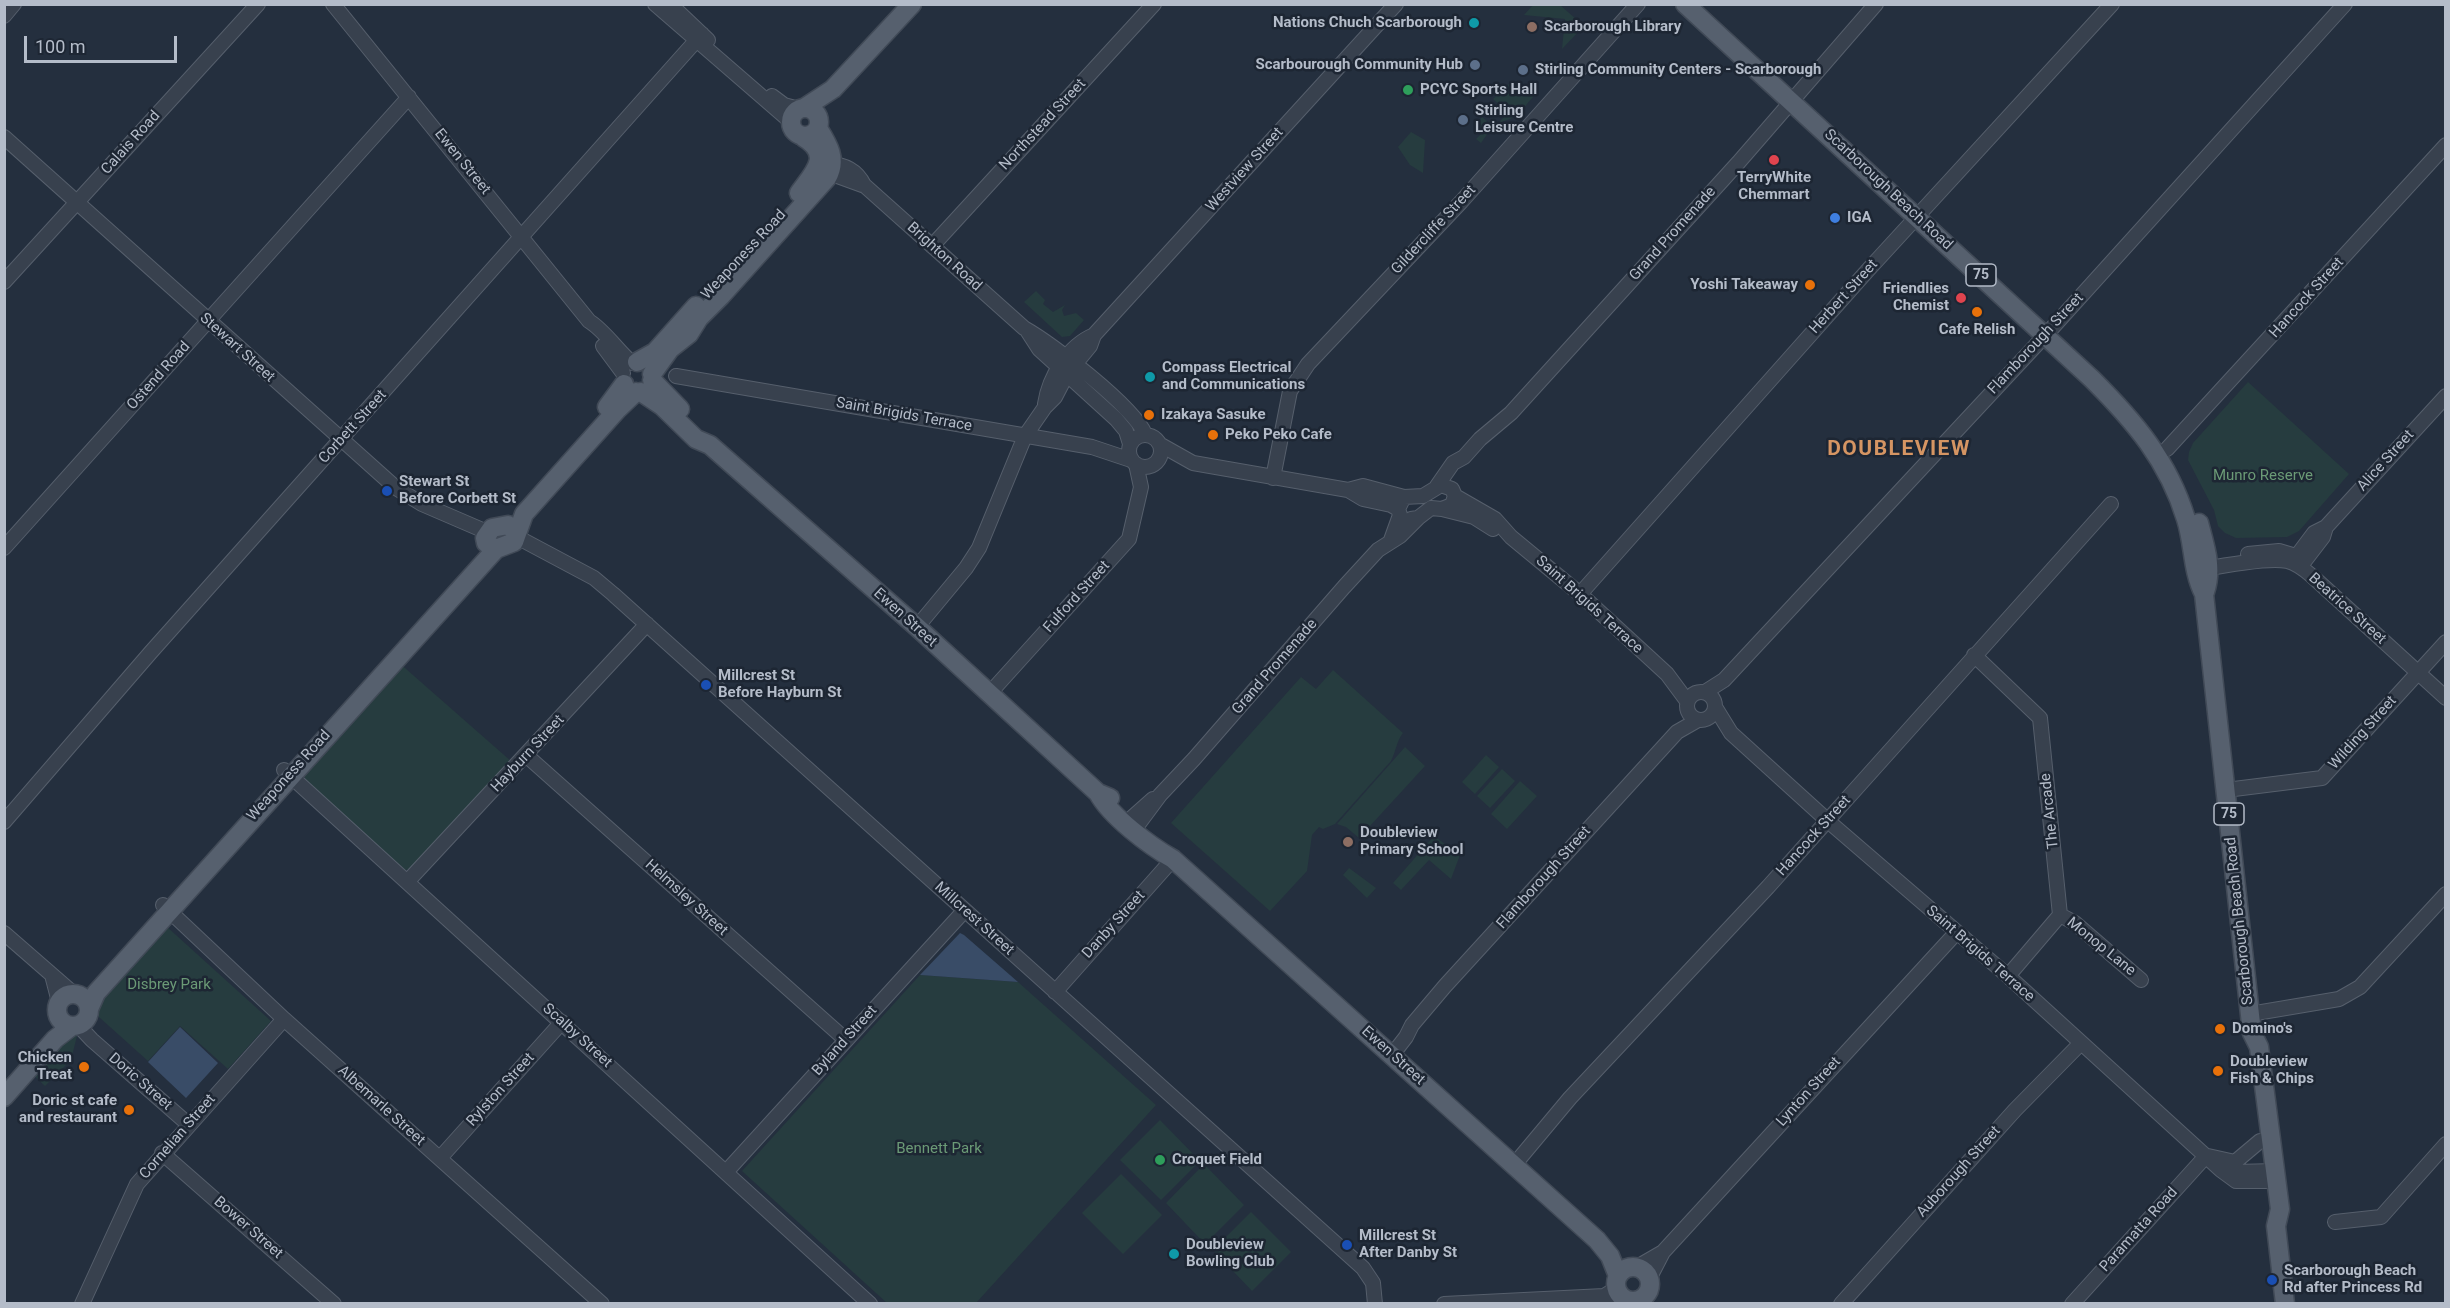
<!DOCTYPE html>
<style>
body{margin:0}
#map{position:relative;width:2450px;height:1308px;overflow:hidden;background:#242f3e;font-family:Roboto,sans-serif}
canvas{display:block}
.frame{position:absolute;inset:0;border:6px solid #b4bcc9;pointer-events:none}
.scale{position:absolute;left:24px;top:36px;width:153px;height:27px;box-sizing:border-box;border:3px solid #b4bcc9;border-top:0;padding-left:8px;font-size:18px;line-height:21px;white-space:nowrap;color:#b4bcc9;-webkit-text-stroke:4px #1d2633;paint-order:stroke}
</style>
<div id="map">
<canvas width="2450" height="1308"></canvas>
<div class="frame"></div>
<div class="scale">100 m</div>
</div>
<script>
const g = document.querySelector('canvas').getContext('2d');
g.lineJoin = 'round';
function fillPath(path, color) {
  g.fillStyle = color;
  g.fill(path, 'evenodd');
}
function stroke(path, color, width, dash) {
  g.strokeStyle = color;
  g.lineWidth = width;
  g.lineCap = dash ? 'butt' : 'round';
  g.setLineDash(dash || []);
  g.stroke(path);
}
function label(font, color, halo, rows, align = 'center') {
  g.font = font + ' Roboto,sans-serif';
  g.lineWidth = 5;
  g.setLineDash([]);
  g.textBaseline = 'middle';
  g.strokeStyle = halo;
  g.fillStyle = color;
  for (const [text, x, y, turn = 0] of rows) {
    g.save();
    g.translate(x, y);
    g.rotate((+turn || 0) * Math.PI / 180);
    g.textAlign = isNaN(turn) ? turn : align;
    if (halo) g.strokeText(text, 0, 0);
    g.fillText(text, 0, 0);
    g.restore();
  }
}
const green = new Path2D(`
 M1533,5H1560L1584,26L1562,49L1565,19L1524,15Z
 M1512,81L1521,82L1520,93L1536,94C1529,100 1522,112 1516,116C1509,120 1500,122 1493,126L1481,143L1476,139L1481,134L1477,130L1481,125L1478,122L1482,117L1488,122L1493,118L1498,123L1508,113L1493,99Z
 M1411,132L1425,140L1423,173L1410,165L1398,147Z
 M1036,291L1045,300L1043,304L1053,312L1065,305L1062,310L1064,316L1076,313L1084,320L1070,336L1062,337L1024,302Z
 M2248,382L2349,474L2299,531L2287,537L2236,538L2225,533L2218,526L2214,510L2188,460L2189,452L2193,443Z
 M397,661L512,762L422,866L401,871L305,784L304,765Z
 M1333,670L1403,733C1397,740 1396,751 1391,761L1335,824L1323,829L1319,827L1312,835L1307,871L1270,911L1171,823L1301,677L1316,689Z
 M1405,747L1425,766L1359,838L1346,827L1337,824Z
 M1486,755L1499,767L1475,794L1462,782Z
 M1502,769L1515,781L1490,808L1477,796Z
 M1520,781L1537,796L1507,829L1491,814Z
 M1434,836L1460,855L1451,879L1429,860L1401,890L1393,883Z
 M1349,868L1376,888L1367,898L1343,875Z
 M166,926L271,1021L228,1069L180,1026L148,1061L90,1009Z
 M920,975L1018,982L1156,1105L976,1303H887L742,1171Z
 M78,1032L71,1060L45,1086L29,1071Z
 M1160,1120L1200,1161L1161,1200L1120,1160Z
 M1204,1164L1244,1205L1205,1244L1166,1203Z
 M1121,1174L1162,1215L1123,1254L1082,1213Z
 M1251,1212L1291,1252L1252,1291L1213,1250Z`);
const water = new Path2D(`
 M960,933L964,935L1018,982L920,975Z
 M180,1027L218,1063L186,1098L148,1062Z`);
const minor = new Path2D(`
 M333,4L589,321C604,330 618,351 632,363
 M655,4L790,121
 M670,4L708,40
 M4,16L14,4
 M772,96L784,105L799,109
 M4,137L396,488L422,504L487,532
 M823,164C842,163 856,168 864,185L1024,328C1052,344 1133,406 1145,434
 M822,168L829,173L862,185
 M932,246L1154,4
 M4,282L258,4
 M1028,332L1039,349L1116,419L1126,431L1130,444
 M603,346L623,373
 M676,376L1092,447L1131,460
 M1045,404C1049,377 1068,346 1094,335
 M1129 451a16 16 0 1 1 32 0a16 16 0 1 1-32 0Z
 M1161,445L1193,463L1348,490L1363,499L1391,505L1398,509
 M2167,449L2446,145
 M1273,478L1290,391L1308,364L1461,202L1638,4
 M1437,486L1453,463L1464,457L1480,439L1511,413L1738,163L1876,4
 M1348,490L1363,486L1404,497
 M1455,496L1495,519L1511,537L1580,594L1667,674L1687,701
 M1442,509L1474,517L1493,529
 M517,537L594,578L613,594L1363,1268L1373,1283L1375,1304
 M1391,540L1400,515L1398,509L1404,497L1423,496L1441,485L1452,489L1455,496L1452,505L1442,509L1431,508L1418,518L1411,519
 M4,548L409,97
 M2248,554L2279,551L2299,557
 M2293,561L2314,533L2326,527L2446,396
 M2300,567L2323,537L2326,527
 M2200,570C2221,566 2268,557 2287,561C2296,563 2305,570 2312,576L2446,698
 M1580,594L1868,270L2112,4
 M917,627L966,568L979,548L1025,436L1045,407L1055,397L1067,374L1090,346L1094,335L1396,4
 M1974,655L2040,718L2060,915L2008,976
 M1687 706a14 14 0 1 1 28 0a14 14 0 1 1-28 0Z
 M1705,692L1724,680L2053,327L2345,4
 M989,694L1129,539L1141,487L1136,464
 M1715,707L1731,733L1828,821L2008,976L2221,1170L2236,1181H2276
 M527,756L846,1040
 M284,770L870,1304
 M2226,790L2322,778L2446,642
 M4,822L151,652L702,34
 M1126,823L1153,799
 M1134,830L1160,795L1194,759L1344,587L1378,550L1400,536L1418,518
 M407,882L647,624
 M163,905L284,1019L602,1304
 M2060,915L2075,923L2141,980
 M4,933L74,994
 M52,975L59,1002
 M1055,992L1173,859
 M2250,1014L2339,999L2360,987L2446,894
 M78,1025L92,1040L188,1124
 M1392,1055L1406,1037L1412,1025L1445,986L1677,732L1698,720
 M162,1153L334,1304
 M2208,1156L2235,1162L2260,1141
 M440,1158L562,1022
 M1514,1165L1570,1098L1768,887L2111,504
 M726,1172L964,911
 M2229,1175L2236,1172L2275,1171
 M2335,1222L2381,1217L2446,1144
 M1637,1267L1663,1252
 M1650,1277L1663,1252L1956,933
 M82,1304L137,1184L284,1019
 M1444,1304L1604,1296L1617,1288
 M1604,1304L1627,1300
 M1841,1304L2015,1110L2080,1044
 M2072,1304L2206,1156`);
const major = new Path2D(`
 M1685,4L2092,379C2134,421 2168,460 2186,519C2194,544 2192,571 2204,594L2252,1033L2259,1047L2280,1209L2276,1226L2285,1304
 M791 122a14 14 0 1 1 28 0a14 14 0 1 1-28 0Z
 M804,108L833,89L912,4
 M799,193C814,172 833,155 803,137
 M637,362L655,352L696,306
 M652,374L670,349L689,334L699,318L721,296L827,178C838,160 828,144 818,128
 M652,380L680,409
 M641,392L662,406L696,439L710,445L917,627L1098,793L1110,798
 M607,407L624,384
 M2199,523C2205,546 2213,568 2205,592
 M516,532L508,525L492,528L485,538L486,543L496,549L514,542L524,514L617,410L636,392
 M1098,793C1110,816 1150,846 1173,859L1597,1240L1610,1256L1618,1276
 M57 1010a16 16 0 1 1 32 0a16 16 0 1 1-32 0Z
 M89,1009L96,993L496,549
 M4,1097L55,1039L72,1026
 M1616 1284a17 17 0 1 1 34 0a17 17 0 1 1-34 0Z`);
const markers = [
 [1474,23,6,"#0f9aa8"],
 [1532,27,6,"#8d6e63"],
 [1475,65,6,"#5c6f8a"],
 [1523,70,6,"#5c6f8a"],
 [1408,90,6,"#2e9e5b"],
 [1463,120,6,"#5c6f8a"],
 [1774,160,6,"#e0444e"],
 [1835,218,6,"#3f7fe0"],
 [1810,285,6,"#e8710a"],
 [1961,298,6,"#e0444e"],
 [1977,312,6,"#e8710a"],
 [1150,377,6,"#0f9aa8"],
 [1149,415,6,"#e8710a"],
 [1213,435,6,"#e8710a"],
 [387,491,6,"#1a4fb4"],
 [706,685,6,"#1a4fb4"],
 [1348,842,6,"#8d6e63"],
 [2220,1029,6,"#e8710a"],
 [84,1067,6,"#e8710a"],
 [2218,1071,6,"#e8710a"],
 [129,1110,6,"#e8710a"],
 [1160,1160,6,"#2e9e5b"],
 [1347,1245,6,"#1a4fb4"],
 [1174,1254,6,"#0f9aa8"],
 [2272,1280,6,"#1a4fb4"]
];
const shields = [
 [1981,275,30],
 [2229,814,30]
];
const shieldNames = [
 ["75",1981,275],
 ["75",2229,814]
];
const poiNames = [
 ["Nations Chuch Scarborough",1462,23,"right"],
 ["Scarborough Library",1544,27],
 ["Scarbourough Community Hub",1463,65,"right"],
 ["Stirling Community Centers - Scarborough",1535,70],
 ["PCYC Sports Hall",1420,90],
 ["Stirling",1475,111],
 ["Leisure Centre",1475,128],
 ["TerryWhite",1774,178,"center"],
 ["Chemmart",1774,195,"center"],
 ["IGA",1847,218],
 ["Yoshi Takeaway",1798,285,"right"],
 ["Friendlies",1949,289,"right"],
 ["Chemist",1949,306,"right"],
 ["Cafe Relish",1977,330,"center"],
 ["Compass Electrical",1162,368],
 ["and Communications",1162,385],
 ["Izakaya Sasuke",1161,415],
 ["Peko Peko Cafe",1225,435],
 ["Stewart St",399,482],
 ["Before Corbett St",399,499],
 ["Millcrest St",718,676],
 ["Before Hayburn St",718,693],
 ["Doubleview",1360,833],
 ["Primary School",1360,850],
 ["Domino's",2232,1029],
 ["Chicken",72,1058,"right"],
 ["Treat",72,1075,"right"],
 ["Doubleview",2230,1062],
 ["Fish & Chips",2230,1079],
 ["Doric st cafe",117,1101,"right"],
 ["and restaurant",117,1118,"right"],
 ["Croquet Field",1172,1160],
 ["Millcrest St",1359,1236],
 ["After Danby St",1359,1253],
 ["Doubleview",1186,1245],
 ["Bowling Club",1186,1262],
 ["Scarborough Beach",2284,1271],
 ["Rd after Princess Rd",2284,1288]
];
const streetNames = [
 ["Northstead Street",1043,125,-47],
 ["Calais Road",131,143,-48],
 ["Ewen Street",462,162,51],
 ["Westview Street",1245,170,-48],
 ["Scarborough Beach Road",1888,190,43],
 ["Gildercliffe Street",1434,230,-47],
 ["Grand Promenade",1673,234,-48],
 ["Weaponess Road",744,255,-47],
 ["Brighton Road",944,257,42],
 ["Herbert Street",1844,297,-48],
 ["Hancock Street",2307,298,-48],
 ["Flamborough Street",2036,344,-47],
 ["Stewart Street",237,348,42],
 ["Ostend Road",159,376,-48],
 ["Saint Brigids Terrace",904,415,10],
 ["Corbett Street",353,427,-48],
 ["Alice Street",2386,461,-48],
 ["Fulford Street",1077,597,-48],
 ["Saint Brigids Terrace",1589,605,42],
 ["Beatrice Street",2347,609,42],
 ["Ewen Street",905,618,42],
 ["Grand Promenade",1275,667,-49],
 ["Wilding Street",2363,733,-48],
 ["Hayburn Street",528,754,-47],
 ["Weaponess Road",289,776,-48],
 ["The Arcade",2050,811,-96],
 ["Hancock Street",1814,836,-48],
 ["Flamborough Street",1544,878,-48],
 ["Helmsley Street",686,898,42],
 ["Millcrest Street",974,919,42],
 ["Scarborough Beach Road",2240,921,-96],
 ["Danby Street",1114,925,-48],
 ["Monop Lane",2101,947,39],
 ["Saint Brigids Terrace",1980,954,41],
 ["Scalby Street",577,1036,42],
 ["Byland Street",845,1041,-48],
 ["Ewen Street",1393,1056,42],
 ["Doric Street",140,1082,41],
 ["Rylston Street",501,1090,-48],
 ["Lynton Street",1809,1092,-48],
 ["Albemarle Street",381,1106,42],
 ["Cornelian Street",178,1137,-49],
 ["Auborough Street",1959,1172,-48],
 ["Bower Street",248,1228,41],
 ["Paramatta Road",2139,1230,-48]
];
const parkNames = [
 ["Munro Reserve",2263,476],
 ["Disbrey Park",169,985],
 ["Bennett Park",939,1149]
];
const districtNames = [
 ["DOUBLEVIEW",1899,450]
];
fillPath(green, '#263c3f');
fillPath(water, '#394c67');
stroke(minor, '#565f6c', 16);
stroke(major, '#414a57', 21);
stroke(minor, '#38414e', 14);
stroke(major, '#56606e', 18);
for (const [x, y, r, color] of markers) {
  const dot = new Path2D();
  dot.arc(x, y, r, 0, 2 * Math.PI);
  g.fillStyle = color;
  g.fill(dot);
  stroke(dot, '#1d2633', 2);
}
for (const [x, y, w] of shields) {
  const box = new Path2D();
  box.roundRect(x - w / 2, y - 11, w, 22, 4.5);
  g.fillStyle = '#1d2633';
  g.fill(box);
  stroke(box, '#b4bcc9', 1.5);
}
label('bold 14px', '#b4bcc9', null, shieldNames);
label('bold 15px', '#b4bcc9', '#1d2633', poiNames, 'left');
label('15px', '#b4bcc9', '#1d2633', streetNames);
label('15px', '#6b9a76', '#1d2633', parkNames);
g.letterSpacing = '1.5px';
label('bold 21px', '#d59563', '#1d2633', districtNames);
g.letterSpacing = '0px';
</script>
